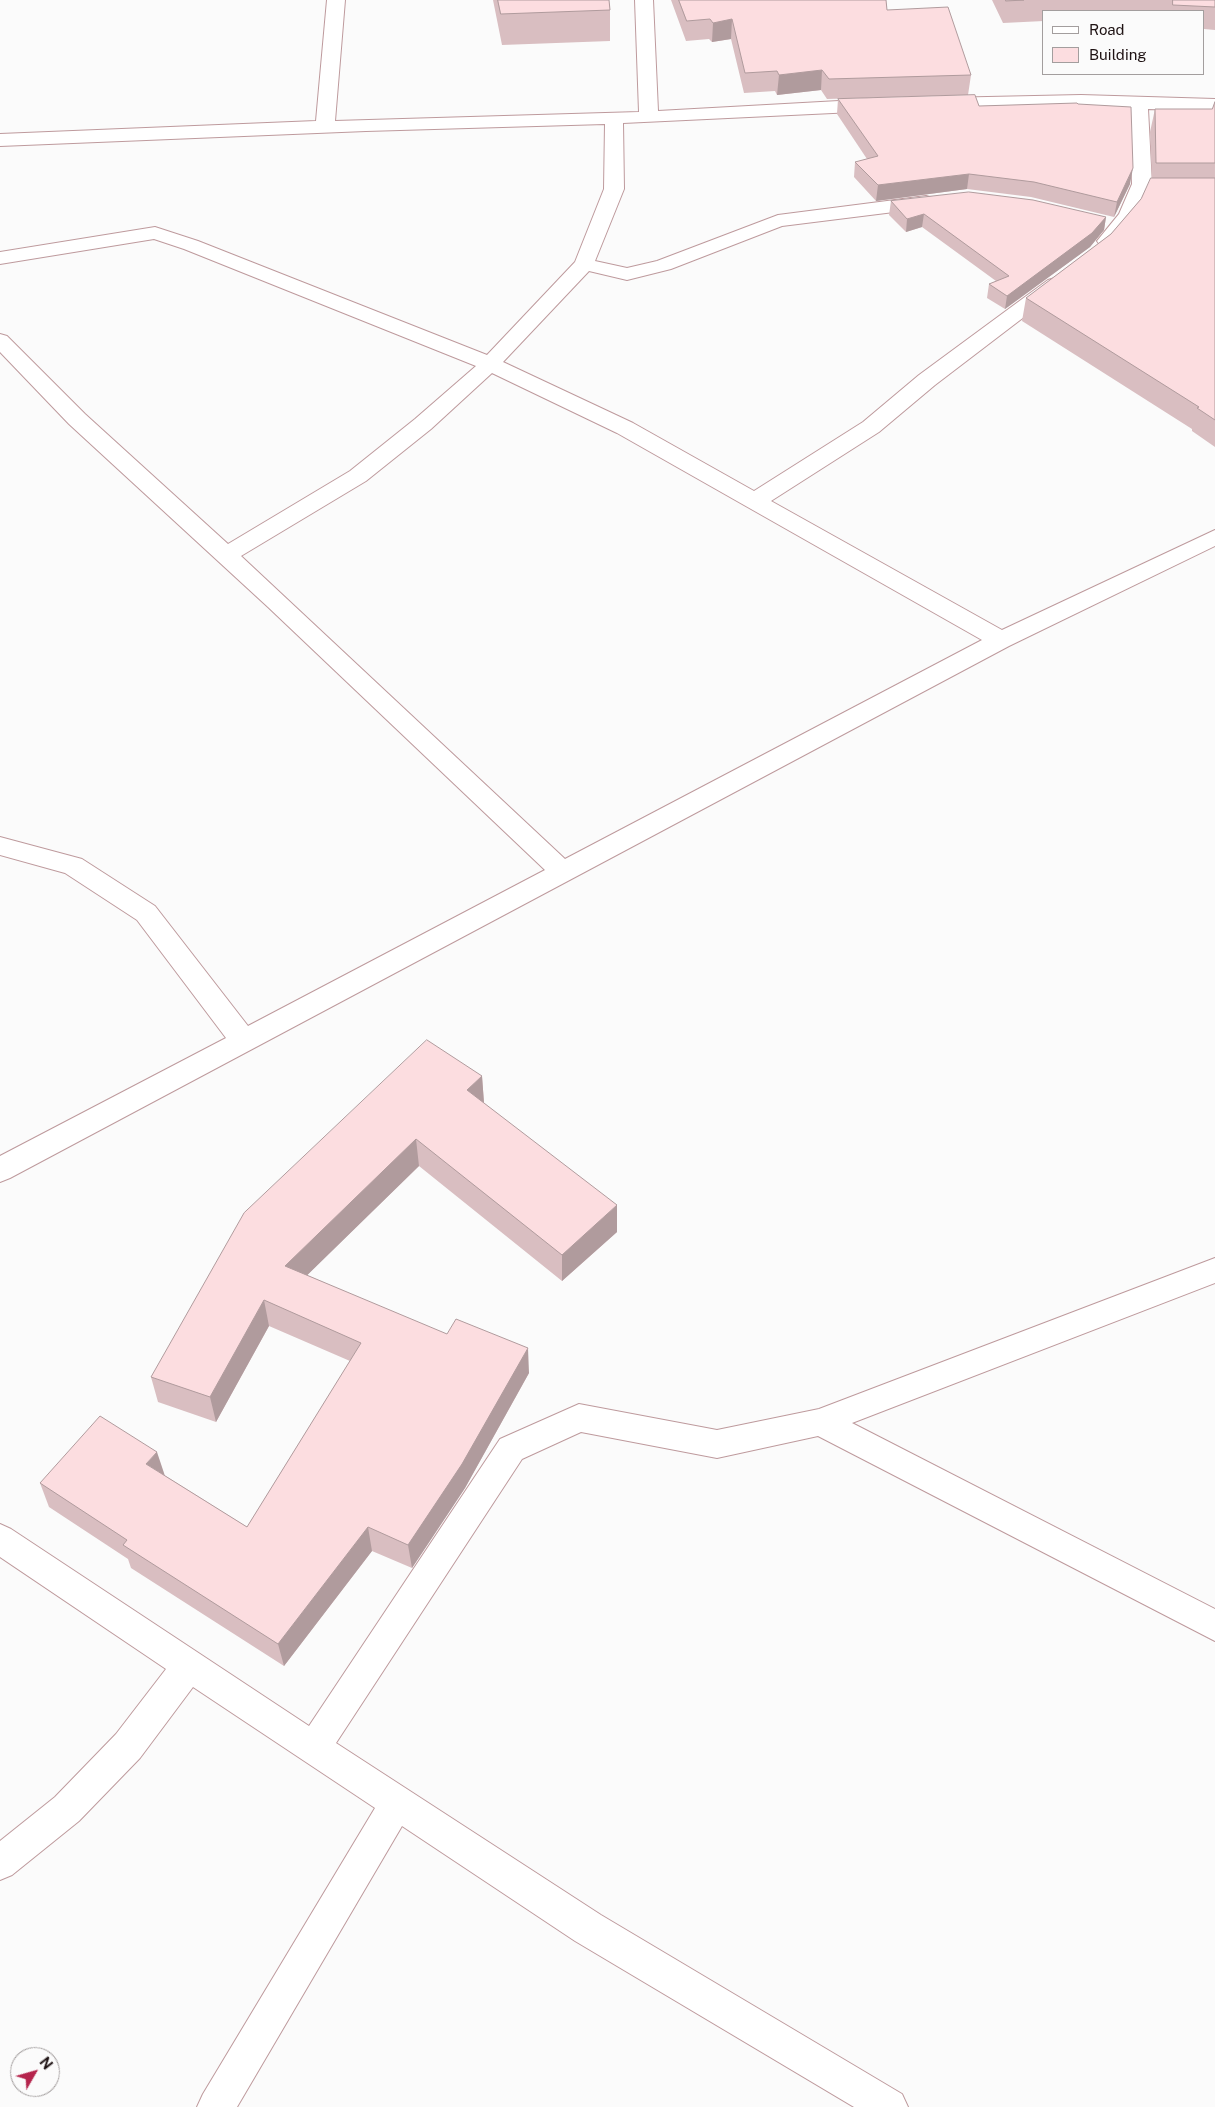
<!DOCTYPE html>
<style>
body{margin:0}
#map{position:relative;width:1215px;height:2107px;overflow:hidden;background:#fbfbfb;font-family:"Public Sans",sans-serif}
canvas{display:block}
.legend{position:absolute;left:1042px;top:10px;width:162px;height:65px;box-sizing:border-box;background:#fbfbfb;border:1px solid #a39e9e;margin:0;padding:6px 9px;list-style:none;font-size:15px;color:#1e1213}
.legend li{display:flex;align-items:center;gap:10px;height:25px}
.legend b{width:25px;border:1px solid #a39e9e}
.north{position:absolute;left:10px;top:2047px;width:50px;height:50px;box-sizing:border-box;background:#fbfbfb;border:1px solid #a39e9e;border-radius:50%;rotate:52deg;font-size:14px;font-weight:700;line-height:20px;text-align:center;color:#1e1213}
.north::after{content:'';display:block;margin:auto;width:18px;height:22px;background:#b5244c;clip-path:polygon(50% 0,100% 100%,50% 72%,0 100%)}
</style>
<div id="map">
<canvas width="1215" height="2107"></canvas>
<ul class="legend">
<li><b style="height:6px;background:#fff"></b>Road</li>
<li><b style="height:14px;background:#fcdde0"></b>Building</li>
</ul>
<div class="north">N</div>
</div>
<script>
const g = document.querySelector('canvas').getContext('2d');
g.lineJoin = 'round';
function stroke(path, color, width, dash) {
  g.strokeStyle = color;
  g.lineWidth = width;
  g.lineCap = dash ? 'butt' : 'round';
  g.setLineDash(dash || []);
  g.stroke(path);
}
function fillPath(path, color) {
  g.fillStyle = color;
  g.fill(path, 'evenodd');
}
const street = new Path2D(`
 M327,0H345L335,121L639,112L635,0H653L658,111L875,99L882,101L884,105L882,109L875,111L623,123L624,189L595,261L627,268L657,261L778,215L926,196L933,198L936,202L933,206L926,208L782,226L671,269L627,280L589,271L503,362L633,423L754,491L863,422L919,375L1048,280L1055,278L1062,280L1065,284L1062,288L935,385L879,432L771,501L1002,630L1215,530V546L1009,646L10,1178L0,1182V1156L226,1038L137,920L65,873L0,855V837L82,859L155,906L248,1026L545,870L268,607L69,424L0,352V334L7,336L85,414L228,544L350,471L415,419L476,366L184,249L154,239L0,264V252L155,227L198,241L487,355L575,262L604,189L605,124L366,131L0,146V134L316,121ZM492,373L617,433L982,640L565,859L241,556L366,481L431,429Z
 M1081,95L1215,99V111L1148,109L1152,184L1138,216L1114,245L1107,247L1100,245L1097,241L1119,214L1132,184L1129,108L1081,107L941,110L934,108L932,104L934,100L941,98Z
 M1215,1258V1283L852,1423L1215,1609V1641L818,1436L717,1458L581,1432L522,1459L336,1743L601,1915L902,2094L908,2107H854L575,1941L402,1826L237,2107H197L203,2094L375,1808L193,1687L140,1758L79,1821L12,1875L0,1880V1841L55,1797L116,1734L166,1669L0,1557V1524L11,1529L309,1726L500,1439L579,1404L717,1430L819,1409Z`);
const wall = new Path2D(`
 M493,0H609L610,10V41L502,45Z
 M671,0H886L887,10L971,75L968,95L827,99L821,90L777,95L775,91L744,93L731,39L712,42L709,39L686,41Z
 M992,0H1215V30L1204,29V11H1044V21L1003,23Z
 M838,99L979,106L1078,104L1130,184L1114,217L1031,197L967,189L876,201L854,177L855,162L867,159L837,114Z
 M1215,102V447L1192,431V429L1022,321L1026,298L1111,234L1141,199L1152,178L1150,132L1155,109H1212Z
 M891,201L1106,217L1104,230L1090,247L1005,309L987,298L989,284L996,281L922,227L906,232L889,215Z
 M482,1076L484,1103L617,1232L562,1281L419,1166L307,1275L529,1373L465,1488L412,1568L372,1551L284,1666L131,1568L128,1559L49,1507L40,1483L164,1475L247,1527L350,1361L269,1326L216,1422L158,1402L151,1377Z`);
const shadedWall = new Path2D(`
 M732,19L731,39L712,42L713,23Z
 M822,70L821,90L777,95L779,75Z
 M1133,168L1130,184L1114,217L1117,202Z
 M969,174L967,189L876,201L878,185Z
 M924,214L922,227L906,232L907,219Z
 M1106,217L1104,230L1090,247L1005,309L1007,296Z
 M482,1076L484,1103L467,1090Z
 M416,1139L419,1166L290,1292L285,1266Z
 M617,1205V1232L562,1281V1255Z
 M264,1300L269,1326L216,1422L210,1397Z
 M528,1348L529,1373L465,1488L412,1568L408,1545Z
 M157,1452L165,1476L146,1464Z
 M368,1527L372,1551L284,1666L278,1644Z`);
const building = new Path2D(`
 M498,0H609L610,10L501,14Z
 M679,0H886L887,10L948,7L971,75L829,79L822,70L779,75L777,71L745,73L732,19L713,23L710,19L687,21Z
 M1006,0H1024L1006,1Z
 M1173,0H1215V7L1173,5Z
 M975,95L979,106L1077,103L1078,104L1131,107L1133,168L1117,202L1034,182L969,174L878,185L855,162L878,156L838,99Z
 M1215,102V163H1156L1155,109H1212Z
 M1151,178H1215V420L1197,408L1199,407L1026,298L1111,234L1141,199Z
 M969,192L1033,200L1106,217L1092,233L1007,296L989,284L1009,276L924,214L907,219L891,201Z
 M427,1040L482,1076L467,1090L617,1205L562,1255L416,1139L285,1266L447,1334L456,1319L528,1348L462,1464L408,1545L368,1527L278,1644L123,1545L127,1540L40,1483L100,1416L157,1452L146,1464L247,1527L361,1343L264,1300L210,1397L151,1377L244,1213Z`);
stroke(street, '#be9a9d', 2);
fillPath(street, '#fff');
fillPath(wall, '#d9bec1');
fillPath(shadedWall, '#b09b9d');
fillPath(building, '#fcdde0');
stroke(building, '#b09b9d', 1);
</script>
